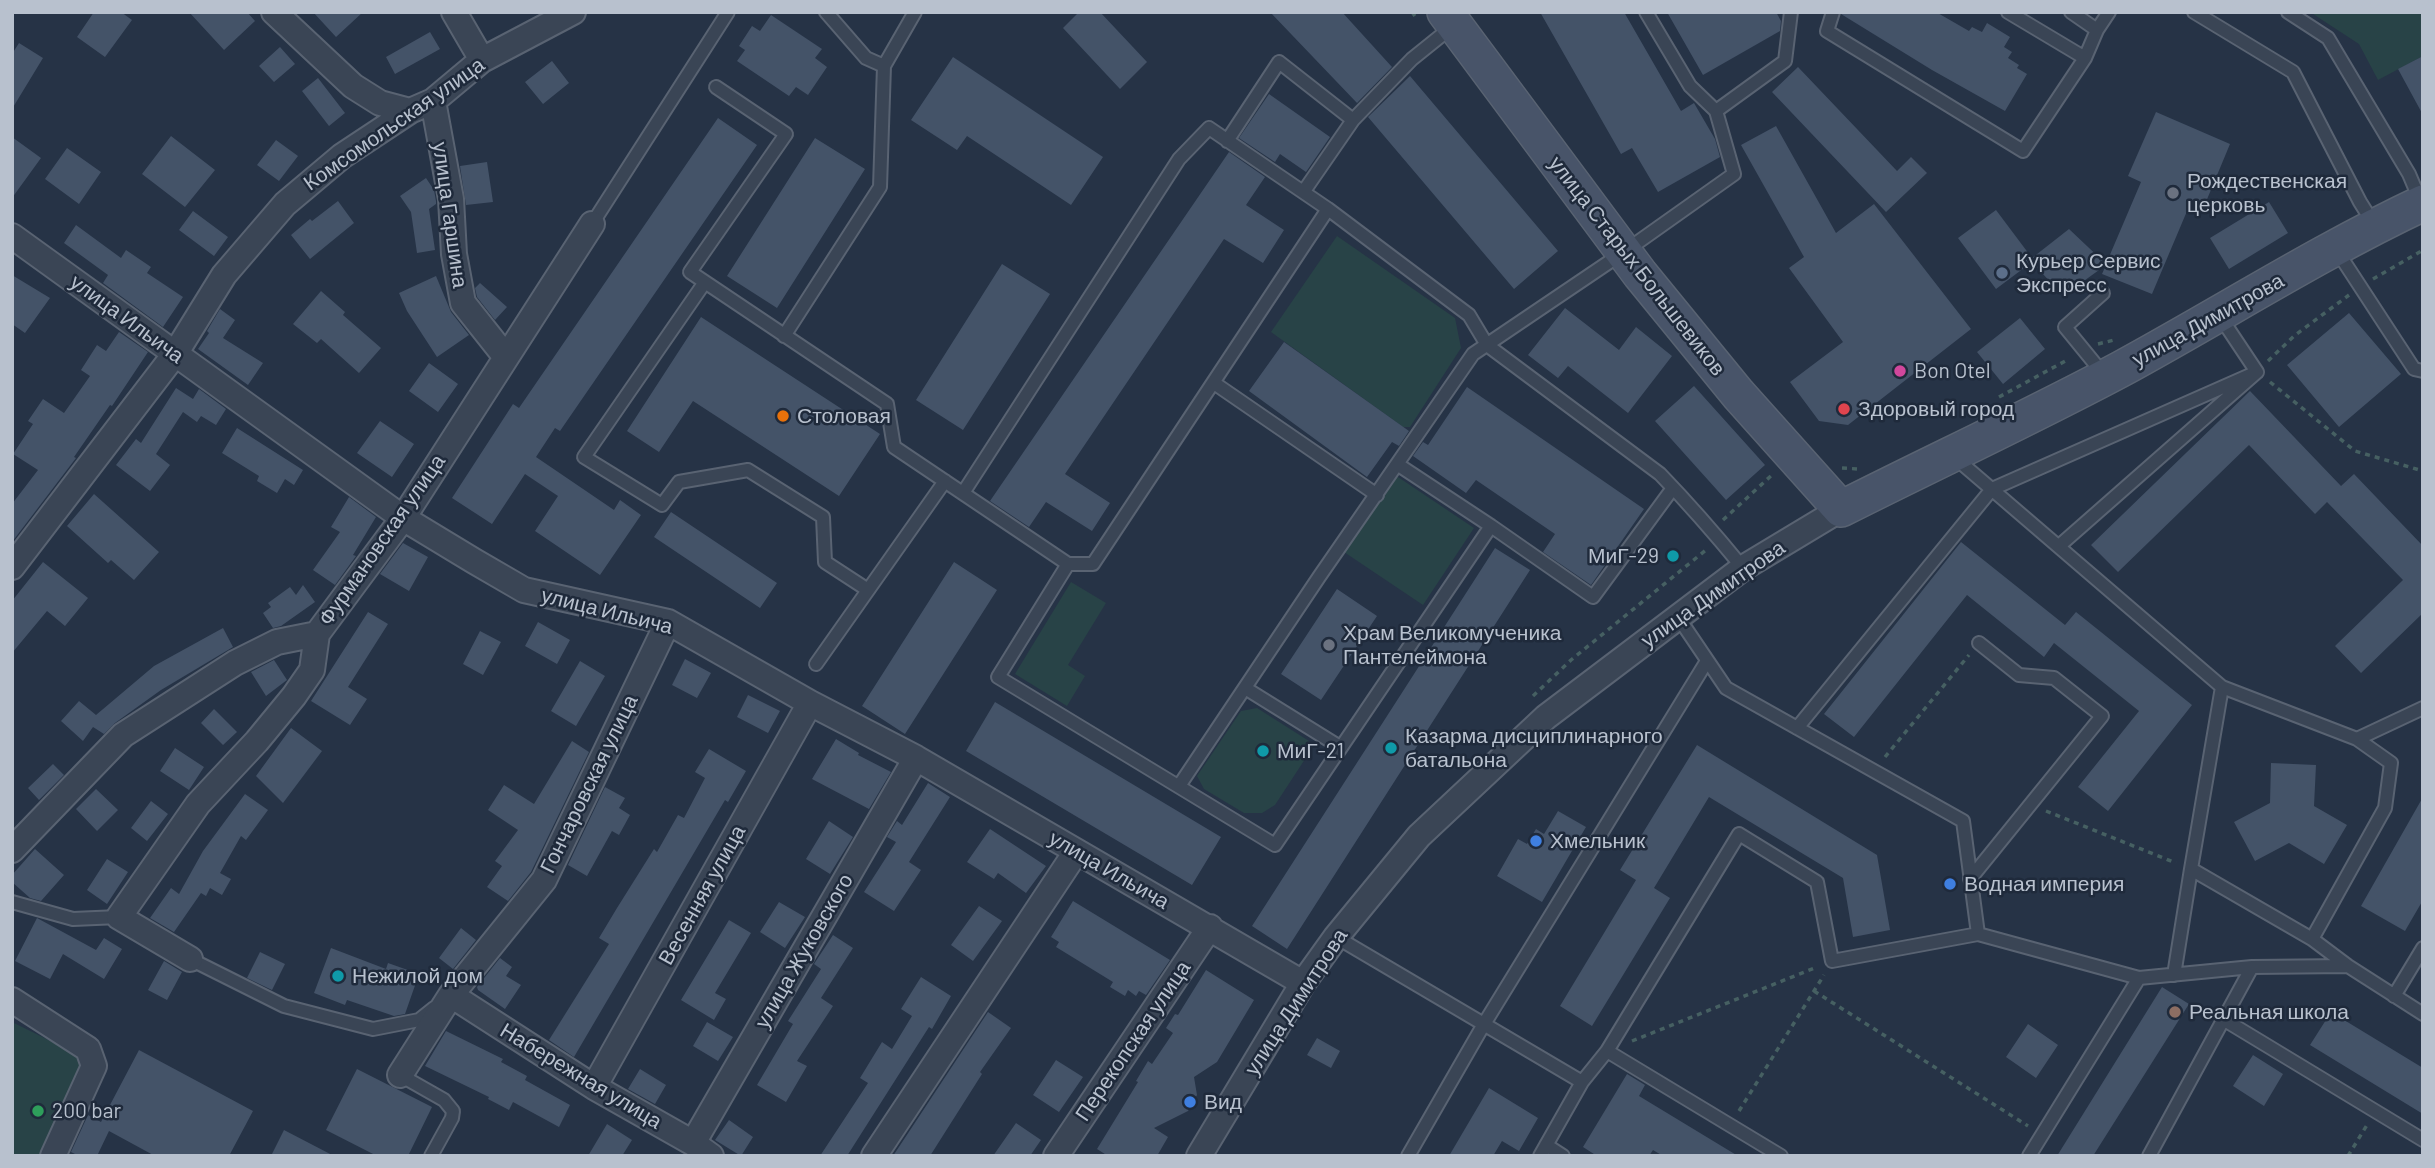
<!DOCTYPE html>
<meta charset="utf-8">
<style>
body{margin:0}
#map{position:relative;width:2435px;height:1168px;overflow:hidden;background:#263346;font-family:Barlow,sans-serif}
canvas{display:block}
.frame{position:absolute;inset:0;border:14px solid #b8c1ce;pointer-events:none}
</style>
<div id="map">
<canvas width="2435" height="1168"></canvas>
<div class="frame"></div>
</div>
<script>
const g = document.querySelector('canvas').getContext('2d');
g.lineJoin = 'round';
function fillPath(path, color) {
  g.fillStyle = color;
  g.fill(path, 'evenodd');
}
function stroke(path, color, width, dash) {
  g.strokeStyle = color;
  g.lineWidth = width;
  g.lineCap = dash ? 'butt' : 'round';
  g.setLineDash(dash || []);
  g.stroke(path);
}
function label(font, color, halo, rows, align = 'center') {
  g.font = font + ' Barlow,sans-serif';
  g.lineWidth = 5;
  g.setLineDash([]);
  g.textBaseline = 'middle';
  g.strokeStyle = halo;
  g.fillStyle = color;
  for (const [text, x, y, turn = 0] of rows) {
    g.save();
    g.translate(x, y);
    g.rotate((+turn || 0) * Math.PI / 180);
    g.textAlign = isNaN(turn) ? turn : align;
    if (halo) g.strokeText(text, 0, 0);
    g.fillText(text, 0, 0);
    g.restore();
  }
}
const green = new Path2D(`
 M2310,12H2423V56L2378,80L2359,44Z
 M1337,236L1455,318L1461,348L1410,427H1403L1271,332Z
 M1395,475L1474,528L1423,605L1344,552Z
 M1071,582L1106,603L1068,665L1085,676L1067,706L1015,674Z
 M1257,708L1309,741L1311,750L1275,805L1262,813H1244L1204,789L1197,776L1241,711Z
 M12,1022L79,1055L86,1070L40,1156H12Z`);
const building = new Path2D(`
 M94,12H121L132,20L105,57L77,37Z
 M189,12H247L255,21L224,50Z
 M313,12H363L336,37Z
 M1079,12H1100L1147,62L1120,89L1063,28Z
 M1270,12H1342L1392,67L1357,103Z
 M1540,12H1624L1681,111L1694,103L1715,139L1720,157L1658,192L1632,148L1621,154Z
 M1667,12H1776L1781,21L1780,31L1703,75Z
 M1842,12H1936L1969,31L1972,27L1982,32L1987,23L2010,37L2004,47L2012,52L2008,58L2019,65L2017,68L2027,74L2005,111L1932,70L1841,14Z
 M771,15L822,49L815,58L827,67L808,95L796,87L789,96L737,61L745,50L739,46L752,26L760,31Z
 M430,32L440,49L395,74L386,57Z
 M19,43L43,58L12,109V54Z
 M280,47L295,64L274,82L259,66Z
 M2423,56V115L2398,69Z
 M953,57L1103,157L1071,205L967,136L957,150L911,120Z
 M552,61L569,83L543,104L525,82Z
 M1798,67L1897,171L1911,157L1927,173L1886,212L1772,92Z
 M1410,76L1558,251L1514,289L1368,117Z
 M318,78L345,113L329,126L302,91Z
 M1269,94L1330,137L1306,172L1280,154L1275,162L1239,138Z
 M2156,112L2230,144L2203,209L2190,204L2152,294L2102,274L2106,265L2063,296L2032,262L1996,289L1958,238L1996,210L2032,258L2069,229L2106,264L2141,182L2128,176Z
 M718,118L757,145L560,431L555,428L536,457L614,510L620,500L641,515L600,575L535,531L558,496L525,474L492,524L452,498L513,404L519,408Z
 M1776,126L1836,233L1874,204L1971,329L1848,425L1819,421L1790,382L1843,342L1789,268L1804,257L1741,145Z
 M171,136L215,170L185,207L142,174Z
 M12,137L41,158L12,198Z
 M815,138L865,169L777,308L727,276Z
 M276,140L298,156L279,181L257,165Z
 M67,148L101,172L79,204L45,179Z
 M1229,152L1265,177L1246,205L1284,230L1263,263L1224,239L1065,474L1110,503L1092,531L1046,502L1029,527L990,501Z
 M487,162L493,202L466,205L460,166Z
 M426,178L434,190L436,201V204L429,209L435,250L417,253L411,212L400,196Z
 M338,201L354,223L310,259L291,235L310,219L312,221Z
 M2269,202L2288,233L2229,269L2210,238Z
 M193,211L228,237L214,256L179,230Z
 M76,225L121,258L126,250L151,267L147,273L183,297L163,327L103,283L108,275L64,243Z
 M1002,264L1050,294L963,430L916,400Z
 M12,275L50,298L25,333L12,324Z
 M436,276L451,312L469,335L437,357L407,311L399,293Z
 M480,283L507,307L495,320L477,297L475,288Z
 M321,291L345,312L343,315L381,348L359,373L321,339L317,343L293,324Z
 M1565,308L1619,350L1636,327L1672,356L1628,413L1568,366L1558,378L1528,355Z
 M220,309L235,320L223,338L263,363L248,385L198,349L209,333L207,331Z
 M2349,313L2401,374L2339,427L2287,365Z
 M701,317L880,434L839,496L693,401L659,452L627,431Z
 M2020,318L2045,349L2003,384L1977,352Z
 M119,332L148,352L112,406L110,405L74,457L76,458L12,542V504L38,470L13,454L33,424L28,421L43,399L64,413L90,376L81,370L97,345L106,351Z
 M1284,342L1409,431L1399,446L1392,442L1367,477L1249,391Z
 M429,363L458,384L438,412L409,391Z
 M1694,386L1765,465L1726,500L1655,421Z
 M1467,387L1644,509L1591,585L1543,552L1555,534L1476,480L1466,493L1413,456L1423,442L1428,445Z
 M176,388L193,399L199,389L226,409L216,425L201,416L197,422L183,412L156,454L170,465L150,491L116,465L136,439L141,443Z
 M2250,391L2341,486L2354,474L2423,546V613L2361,673L2335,646L2403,580L2327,502L2315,514L2249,445L2118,572L2091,545Z
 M380,421L414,444L392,477L357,453Z
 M237,428L303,470L294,485L285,479L277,493L257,481L259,476L222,453Z
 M94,494L159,552L134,580L111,560L108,563L67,526Z
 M349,497L376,517L353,555L356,556L335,585L313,570L340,532L331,527Z
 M671,512L777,583L760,608L654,537Z
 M1961,542L2065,625L2076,612L2192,705L2108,811L2078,787L2139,711L2054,643L2044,657L1967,595L1854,737L1824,714Z
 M403,543L428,557L409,591L380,574Z
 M1495,548L1530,570L1287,949L1252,926Z
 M43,562L88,598L65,626L47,611L12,653V601Z
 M954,562L997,590L905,734L862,706Z
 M303,585L315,602L281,626L273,628L263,613L271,607L268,603L290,587L296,595Z
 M1337,589L1377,616L1321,700L1281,674Z
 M368,612L388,624L348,687L367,699L350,725L311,701Z
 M538,622L570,640L557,664L525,646Z
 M223,628L233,647L161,690L115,723L104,734L93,727L83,741L61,721L79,701L96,715L154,666Z
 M480,631L501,642L483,675L463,664Z
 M685,659L711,673L697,698L672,685Z
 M274,660L287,680L266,696L251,672Z
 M580,661L605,676L576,726L551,711Z
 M748,695L780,711L768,733L737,717Z
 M995,702L1221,837L1192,885L966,751Z
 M214,709L237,732L223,745L201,723Z
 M291,728L322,751L283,803L256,776Z
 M836,739L859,753L858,755L891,772L869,809L812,779Z
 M572,741L589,752L531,872L508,901L487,887L502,866L495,861L518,830L488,810L504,785L534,804Z
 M1697,745L1877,855L1890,930L1853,937L1843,878L1709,797L1654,888L1670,898L1592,1026L1560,1006L1636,880L1620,870Z
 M175,748L204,767L189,790L160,771Z
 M709,749L746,771L728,802L725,800L574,1057L549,1040L609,944L599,938L617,908L654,849L657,852L678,815L684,818L705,778L695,772Z
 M2271,763L2316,765L2314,806L2347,825L2324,864L2289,843L2255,861L2234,822L2270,803Z
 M53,764L64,775L39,800L28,788Z
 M928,783L950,797L909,862L921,870L894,911L864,892L896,842L887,837L897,821L902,825Z
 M605,787L625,798L619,808L630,815L619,835L612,831L587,876L568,865Z
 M96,789L118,810L97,831L76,809Z
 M245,794L268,810L246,840L241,836L220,873L231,879L222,895L210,888L206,896L201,893L174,932L150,918L171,888L179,894L203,851Z
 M2423,797V900L2405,931L2361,906Z
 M151,801L168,814L147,841L131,828Z
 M1558,811L1586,827L1542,902L1497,876L1518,839L1527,844L1536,829L1544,834Z
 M829,821L853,837L830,874L806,859Z
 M990,829L1046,866L1026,893L998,873L994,879L967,862Z
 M35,849L64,875L41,901L30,898L12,882V875Z
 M107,859L128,872L107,904L87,890Z
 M1073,901L1170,960L1146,995L1139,991L1136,996L1128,990L1125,996L1110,987L1113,982L1056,947L1059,942L1051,937Z
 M779,902L805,917L785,948L760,932Z
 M979,906L1002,921L973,961L951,945Z
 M37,918L96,950L104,938L122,949L104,979L63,954L50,979L15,961Z
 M729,920L751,933L715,993L726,999L714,1020L681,1000Z
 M461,928L476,940L453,969L439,958Z
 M833,935L853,948L821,998L833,1006L797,1061L807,1066L786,1102L757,1085L793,1024L788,1021L821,969L814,964Z
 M331,948L386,969L388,963L419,974L405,1014L394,1016L347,1000L345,1005L314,993Z
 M260,952L285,964L272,990L247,978Z
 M500,958L512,967L506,976L521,985L505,1009L478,990L477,987Z
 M164,961L182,972L167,1000L148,990Z
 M1206,970L1254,1000L1217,1062L1194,1077L1197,1095L1188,1111L1154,1128L1168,1137L1157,1156H1108L1097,1149L1138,1082L1136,1081L1148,1061L1152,1064L1173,1033L1166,1028L1175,1014L1178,1015Z
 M921,977L951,996L932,1029L929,1027L847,1156H820L868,1083L860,1078L882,1042L892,1049L912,1016L901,1009Z
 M2162,987L2189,1004L2093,1156H2057Z
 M988,1012L1011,1028L980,1072L982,1074L930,1156H893Z
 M2331,1012L2423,1068V1114L2310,1045Z
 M707,1022L733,1037L718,1061L693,1046Z
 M2028,1024L2058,1045L2036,1078L2006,1057Z
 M446,1031L503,1059L501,1062L527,1076L525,1080L570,1105L559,1127L513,1102L509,1110L488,1099L489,1097L425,1066Z
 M1317,1038L1340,1051L1331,1068L1307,1055Z
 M139,1050L253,1111L229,1156H155L109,1131L97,1156H79L71,1152L88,1115L101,1122Z
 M2253,1055L2283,1074L2264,1106L2233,1086Z
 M1056,1060L1083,1077L1059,1112L1033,1095Z
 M357,1069L432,1107L408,1156H377L326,1130Z
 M640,1069L666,1085L655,1104L628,1089Z
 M1627,1074L1645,1085L1639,1096L1738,1156H1663L1653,1150L1649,1156H1597L1583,1147Z
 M1489,1088L1538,1118L1519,1151L1502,1141L1493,1156H1449Z
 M729,1120L753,1137L741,1156L715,1140Z
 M1016,1123L1041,1140L1030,1156H993Z
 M607,1124L632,1140L622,1156H588Z
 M284,1130L334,1156H271Z`);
const path = new Path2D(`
 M1412,12L1417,19
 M2373,279L2423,250
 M2098,344L2114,340
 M2268,361L2294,336L2349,295
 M2270,382L2355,451L2423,471
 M1999,397L2069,359
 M1842,468L1858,469
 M1723,520L1774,473
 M1533,696L1571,660L1706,550
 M1885,757L1969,655
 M2046,811L2176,863
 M1814,991L2028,1126
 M1632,1041L1817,967
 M1739,1111L1824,975
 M2348,1156L2367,1125`);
const lane = new Path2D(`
 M826,12L866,58L884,66
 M1833,12L1827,31L2023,151L2085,58L2097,30L2109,12
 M2008,12L2085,58
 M2071,12L2097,30
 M2194,12L2293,72L2360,202L2375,226
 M2288,12L2328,38L2409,174L2420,200
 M716,87L786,134L690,272L887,404L894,447L1068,564
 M1716,111L1785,61L1791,12
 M1227,141L1279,62L1353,120
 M1304,191L1353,120L1412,59L1453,26
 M592,224L728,12
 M2337,251L2414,369L2423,371
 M705,282L584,457L662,505L679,482L748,470L823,517L825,562L868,590
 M2103,293L2065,327L2105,376
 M784,336L880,187L884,66L915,12
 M1214,383L1377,495
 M1953,456L2222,687L2191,869L2312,939L2348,966L2423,1014
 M1397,464L1491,526
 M1673,488L1593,597L1491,526L1275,845L998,677L1068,564H1093L1328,209L1469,315L1487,345L1660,474C1689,504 1716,535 1743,568
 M963,493L1179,159L1209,128L1328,209
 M2059,546L2257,372L2219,315
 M1678,617L1726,688L1963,821L1978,934L2139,978L2252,967L2348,966
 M816,664L945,481
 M2222,687L2357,739L2391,763L2385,808L2312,939
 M1245,688L1340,747
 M1797,728L1992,489L2257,372
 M2357,739L2423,708
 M1179,786L1319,577L1473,354L1624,252L1734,174L1716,111L1690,86L1646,12
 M1970,879L2102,716L2054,678L2019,675L1979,643
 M12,902L73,919L119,917
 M1336,937L1582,1082
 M190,959L284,1006L373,1029L419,1020L434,1008
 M2174,975L2191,869
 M2394,996L2423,948
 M2223,1019L2423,1140
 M400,1075L444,1100L453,1111L452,1118L431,1156
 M1546,1145L1563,1156
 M1408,1156L1484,1024L1707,661
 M1540,1156L1582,1082L1607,1051
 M1781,1156L1607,1051L1739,834L1817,882L1832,961L1978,934
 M2029,1156L2139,978
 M2149,1156L2252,967`);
const street = new Path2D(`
 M274,12L353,86L380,103L410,111
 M454,12L482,60
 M433,101L451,199L454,254L463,303L505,356
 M12,236L403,518L474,561L524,590L668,622L810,703L916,758L1303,983
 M12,567L175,354L224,275L285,204L342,156L410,111L433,101L482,60L573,12
 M12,850L123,735L235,663L277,642L317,634
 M190,959L119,917L198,804L257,741L294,696L312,670L317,634L403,518L592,224
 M451,995L594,1087L693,1143L711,1156
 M12,1000L88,1049L94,1066L53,1156
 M400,1075L451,995L544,880L668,622
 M594,1087L810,703
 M693,1143L916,758
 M874,1156L1076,852
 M1056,1156L1210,927
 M1199,1156L1303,983L1336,937L1419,836L1546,717L1743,568L1841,509`);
const secondary = new Path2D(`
 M1445,12L1640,274L1738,394L1841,509C1934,462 2029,418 2121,369C2222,314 2319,252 2423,203`);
const markers = [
 [2173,193,7,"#6b7280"],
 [2002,273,7,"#5c6f8a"],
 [1900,371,7,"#d1479c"],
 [1844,409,7,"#e0444e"],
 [783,416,7,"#e8710a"],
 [1673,556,7,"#0f9aa8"],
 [1329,645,7,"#6b7280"],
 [1391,748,7,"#0f9aa8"],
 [1263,751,7,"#0f9aa8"],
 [1536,841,7,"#3f7fe0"],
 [1950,884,7,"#3f7fe0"],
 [338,976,7,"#0f9aa8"],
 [2175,1012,7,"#8d6e63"],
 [1190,1102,7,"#3f7fe0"],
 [38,1111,7,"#2e9e5b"]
];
const streetNames = [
 ["Комсомольская улица",394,124,-35],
 ["улица Гаршина",450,215,82],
 ["улица Старых Большевиков",1637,266,52],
 ["улица Ильича",127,319,36],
 ["улица Димитрова",2208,320,-29],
 ["Фурмановская улица",382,540,-55],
 ["улица Димитрова",1713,594,-35],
 ["улица Ильича",607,611,14],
 ["Гончаровская улица",589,784,-64],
 ["улица Ильича",1109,870,30],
 ["Весенняя улица",702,895,-61],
 ["улица Жуковского",804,951,-60],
 ["улица Димитрова",1296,1002,-57],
 ["Перекопская улица",1133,1041,-56],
 ["Набережная улица",581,1076,31]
];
const poiNames = [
 ["Рождественская",2187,181],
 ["церковь",2187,205],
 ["Курьер Сервис",2016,261],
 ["Экспресс",2016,285],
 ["Bon Otel",1914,371],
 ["Здоровый город",1858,409],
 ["Столовая",797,416],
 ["МиГ-29",1659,556,"right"],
 ["Храм Великомученика",1343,633],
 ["Пантелеймона",1343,657],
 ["Казарма дисциплинарного",1405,736],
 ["батальона",1405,760],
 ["МиГ-21",1277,751],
 ["Хмельник",1550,841],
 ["Водная империя",1964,884],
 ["Нежилой дом",352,976],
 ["Реальная школа",2189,1012],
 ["Вид",1204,1102],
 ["200 bar",52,1111]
];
fillPath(green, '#284347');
fillPath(building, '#445368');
stroke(lane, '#596372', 16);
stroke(street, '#596372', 28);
stroke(secondary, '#596372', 38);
stroke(path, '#466062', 3.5, [5, 5]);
stroke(lane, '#3a4555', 12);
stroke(street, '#3a4555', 24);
stroke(secondary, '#485469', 35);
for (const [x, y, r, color] of markers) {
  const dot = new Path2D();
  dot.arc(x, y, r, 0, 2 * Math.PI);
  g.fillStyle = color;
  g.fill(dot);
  stroke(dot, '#1f2a3b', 2.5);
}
label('21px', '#b8c1ce', '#1f2a3b', streetNames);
label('21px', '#b8c1ce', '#1f2a3b', poiNames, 'left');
</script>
